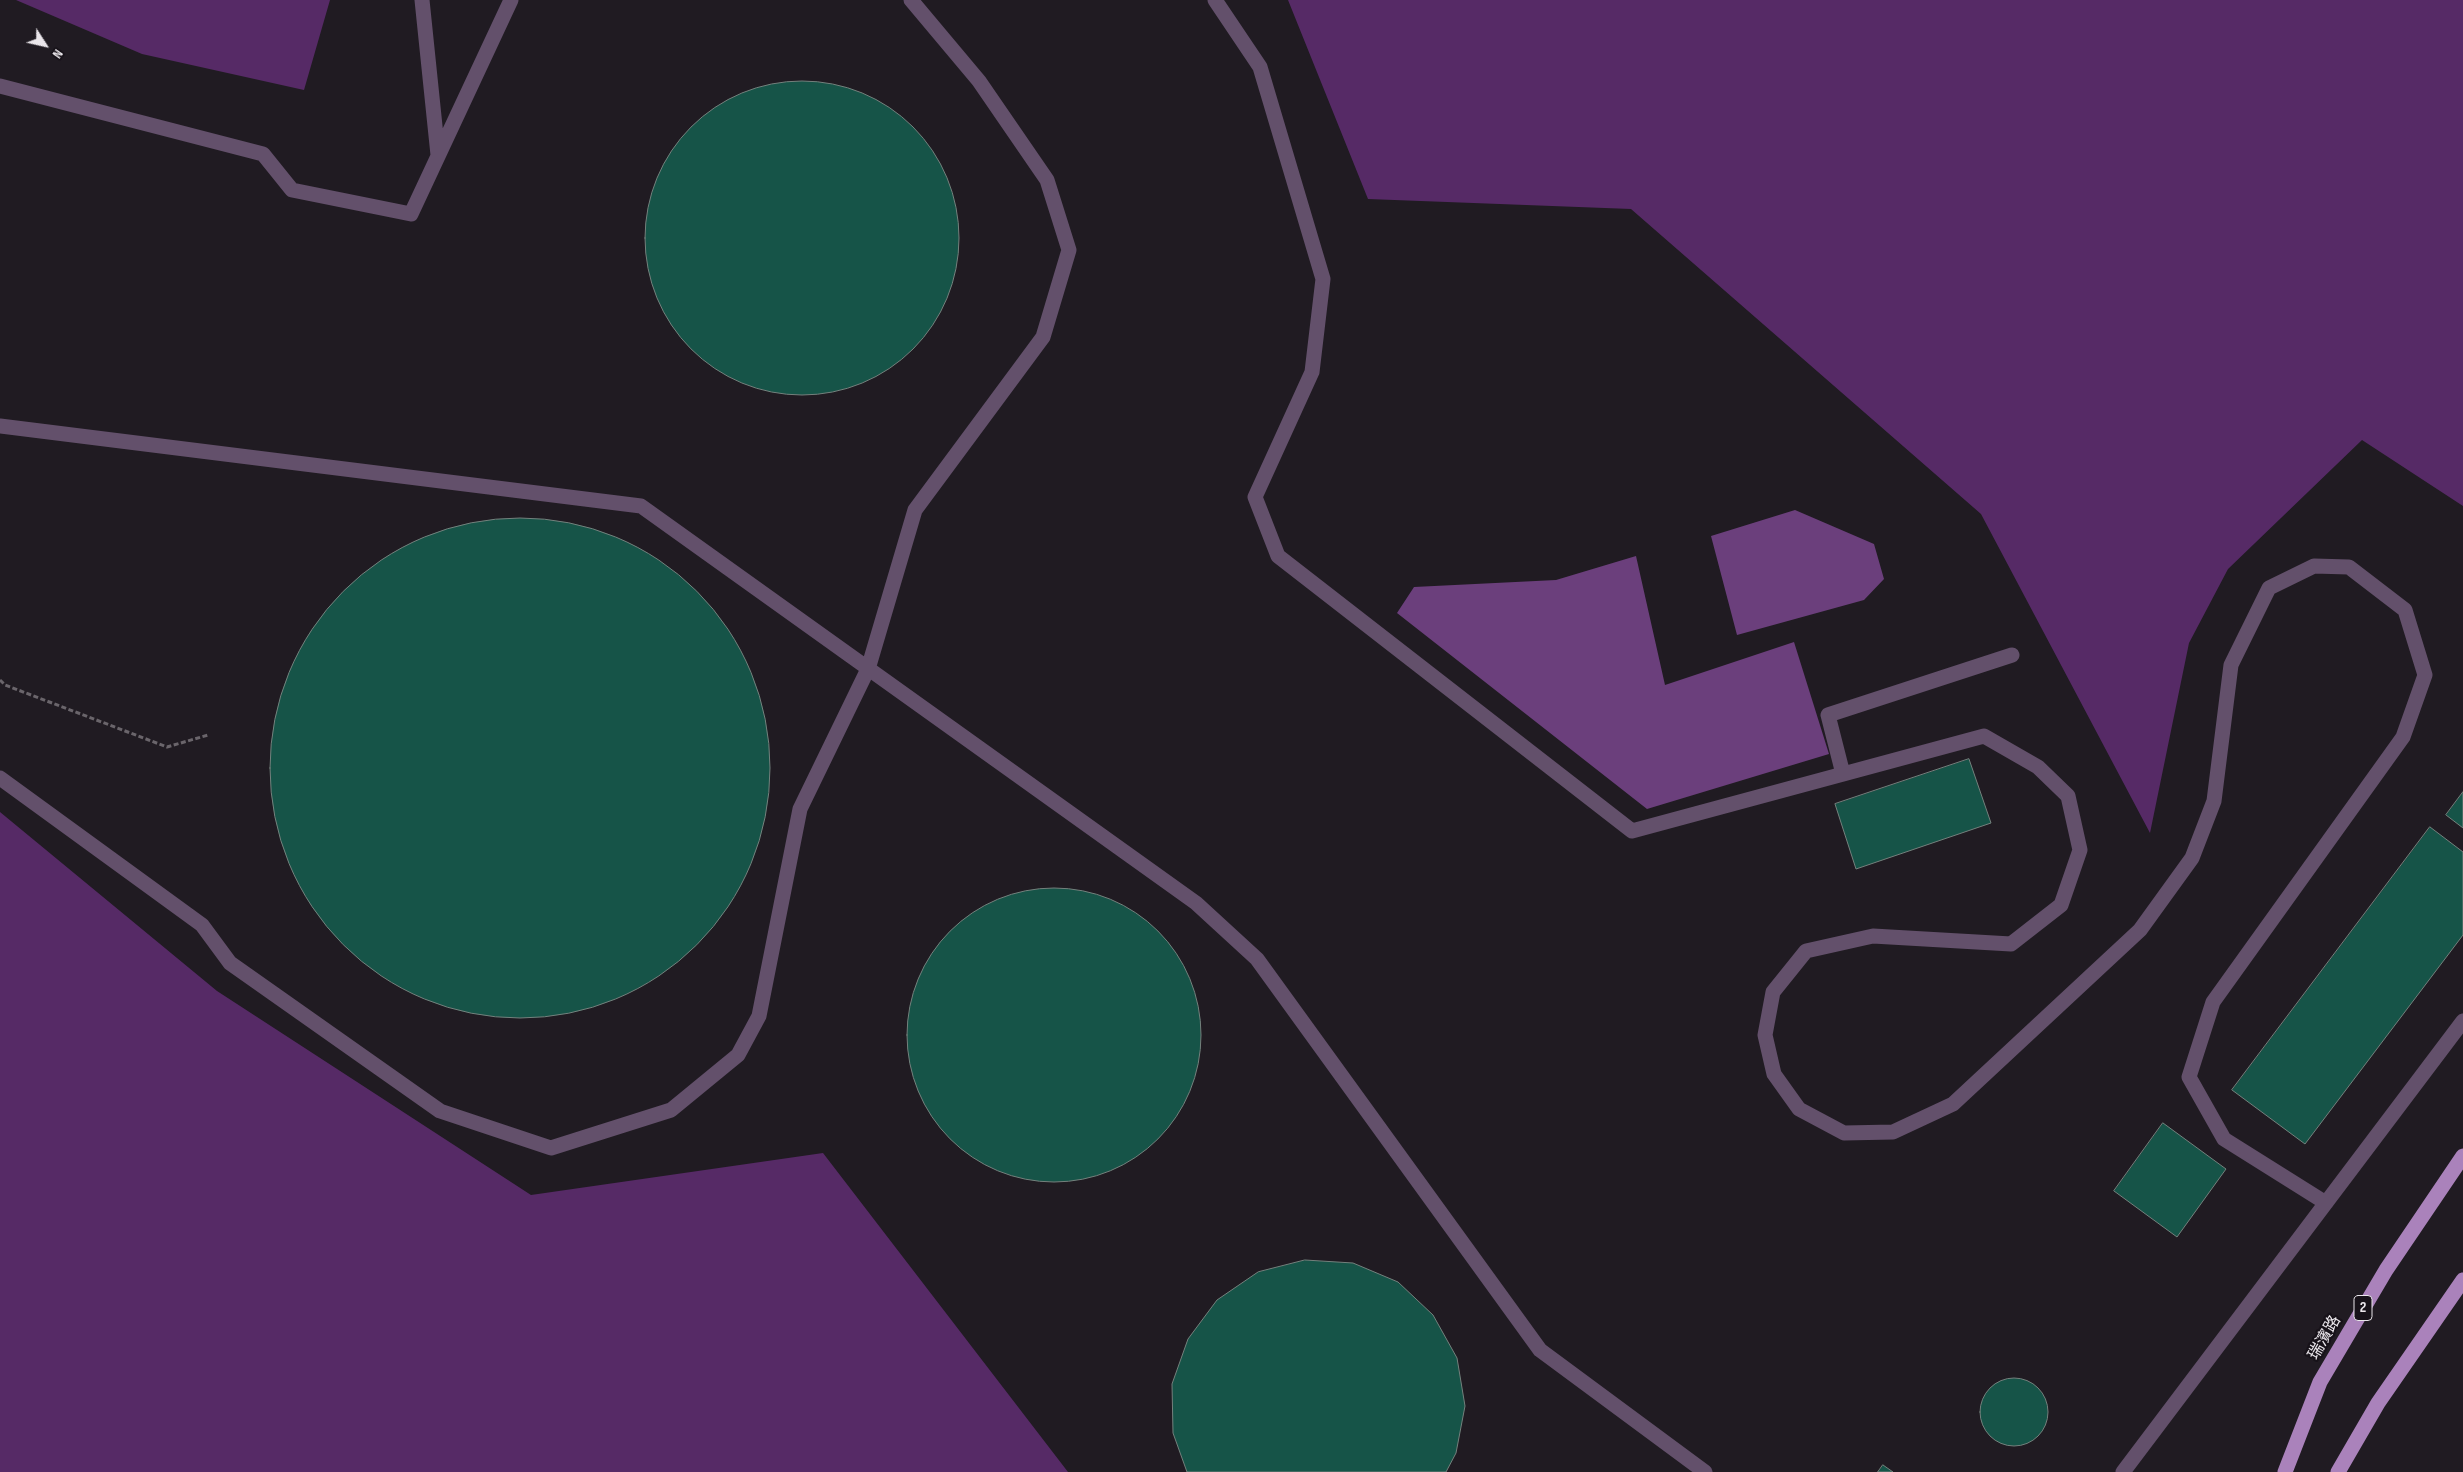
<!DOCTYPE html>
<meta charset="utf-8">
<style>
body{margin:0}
#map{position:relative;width:2463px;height:1472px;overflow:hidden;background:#201b22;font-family:"Sofia Sans Condensed",sans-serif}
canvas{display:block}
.north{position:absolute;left:20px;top:20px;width:50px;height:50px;-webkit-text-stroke:4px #171219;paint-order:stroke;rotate:125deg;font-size:14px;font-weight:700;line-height:20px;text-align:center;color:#eae6eb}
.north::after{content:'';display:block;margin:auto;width:18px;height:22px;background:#eae6eb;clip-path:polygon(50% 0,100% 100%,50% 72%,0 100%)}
</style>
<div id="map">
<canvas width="2463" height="1472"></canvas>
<div class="north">N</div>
</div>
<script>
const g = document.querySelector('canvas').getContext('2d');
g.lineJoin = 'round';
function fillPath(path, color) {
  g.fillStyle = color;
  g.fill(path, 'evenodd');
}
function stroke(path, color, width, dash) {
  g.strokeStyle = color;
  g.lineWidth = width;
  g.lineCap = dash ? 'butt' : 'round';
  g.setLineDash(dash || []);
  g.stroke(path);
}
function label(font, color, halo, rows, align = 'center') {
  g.font = font + ' "Sofia Sans Condensed","Noto Sans TC",sans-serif';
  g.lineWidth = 4.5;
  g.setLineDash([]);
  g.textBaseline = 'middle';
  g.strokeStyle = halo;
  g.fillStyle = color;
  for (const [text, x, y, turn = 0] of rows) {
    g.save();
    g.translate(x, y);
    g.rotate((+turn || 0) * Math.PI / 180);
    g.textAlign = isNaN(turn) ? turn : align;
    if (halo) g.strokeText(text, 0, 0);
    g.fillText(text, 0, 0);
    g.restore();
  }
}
const forest = new Path2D(`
 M16,0H330L304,90L142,54Z
 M1288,0H2463V506L2362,440L2228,569L2189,643L2150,833L1981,514L1631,209L1368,199Z
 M0,812L217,991L531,1195L823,1153L1068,1472H0Z`);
const water = new Path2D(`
 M1795,510L1874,544L1884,579L1864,600L1737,635L1711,536Z
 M1636,556L1665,685L1794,642L1829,754L1647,809L1397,613L1414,587L1556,580Z`);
const building = new Path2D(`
 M645 238a157 157 0 1 1 314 0a157 157 0 1 1-314 0Z
 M270 768a250 250 0 1 1 500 0a250 250 0 1 1-500 0Z
 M1969,759L1991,823L1856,869L1835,804Z
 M2463,792V828L2446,815Z
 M2430,827L2463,852V935L2305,1144L2232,1090Z
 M907 1035a147 147 0 1 1 294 0a147 147 0 1 1-294 0Z
 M2163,1123L2226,1169L2177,1237L2114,1191Z
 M1305,1260L1353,1263L1398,1282L1433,1315L1457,1358L1465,1406L1456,1453L1446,1472H1187L1173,1433L1172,1384L1188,1339L1217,1300L1258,1272Z
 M1980 1412a34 34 0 1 1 68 0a34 34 0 1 1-68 0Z
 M1883,1465L1893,1472H1878Z`);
const path = new Path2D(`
 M0,680L5,685L167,747L208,735`);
const lane = new Path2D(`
 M422,0L438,155
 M1215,0L1260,67L1323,279L1312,372L1255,497L1278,556L1632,831L1984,736L2038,767L2068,796L2080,850L2061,905L2011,944L1873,936L1806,951L1773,992L1765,1035L1774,1074L1799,1109L1844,1133L1893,1132L1953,1104L2140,930L2192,858L2214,801L2231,665L2269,588L2314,566L2349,567L2405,610L2425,675L2403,737L2213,1002L2189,1077L2224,1139L2326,1203
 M0,86L263,154L292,190L411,214L511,0
 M0,426L641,506L1196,903L1257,959L1540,1350L1705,1472
 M1843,774L1828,715L2012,655
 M0,778L202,925L230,963L440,1111L551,1148L671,1110L738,1055L759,1016L800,809L868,669L915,510L1043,337L1069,250L1047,180L979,81L911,0
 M2123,1472L2463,1021`);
const primary = new Path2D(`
 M2285,1472L2320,1382L2386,1270L2463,1156
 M2338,1472L2378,1403L2463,1280`);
const shields = [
 [2363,1308,18]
];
const shieldNames = [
 ["2",2363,1308]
];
const streetNames = [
 ["瑞濱路",2325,1338,-60]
];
fillPath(forest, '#562a66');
fillPath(water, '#6b3f7c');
fillPath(building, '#165448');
stroke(building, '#74817d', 1);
stroke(path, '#6a656b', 3, [5, 2.5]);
stroke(lane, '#63506b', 15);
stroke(primary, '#aa82bb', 15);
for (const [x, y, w] of shields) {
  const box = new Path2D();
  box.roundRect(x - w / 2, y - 12.5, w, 25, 4);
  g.fillStyle = '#171219';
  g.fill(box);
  stroke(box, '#eae6eb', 1);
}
label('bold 15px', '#eae6eb', null, shieldNames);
label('16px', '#eae6eb', '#171219', streetNames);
</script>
